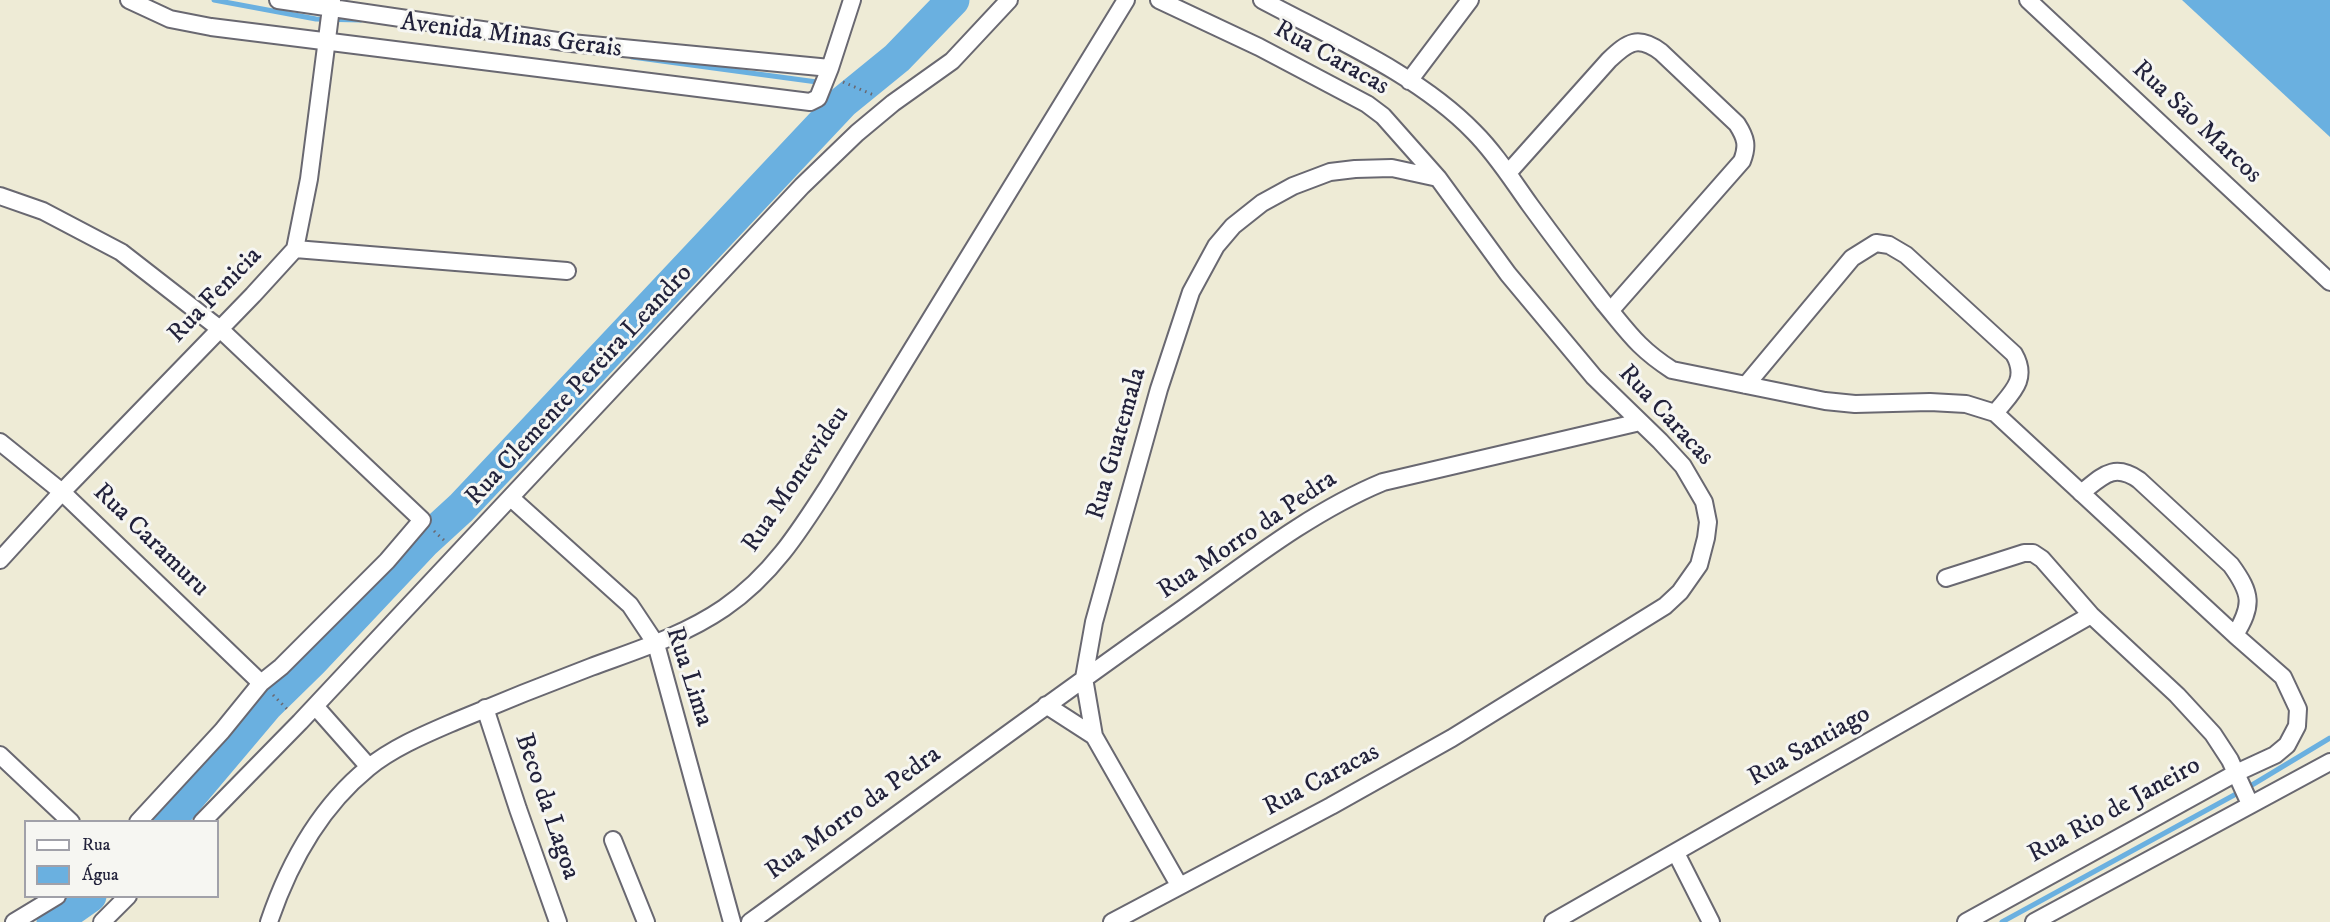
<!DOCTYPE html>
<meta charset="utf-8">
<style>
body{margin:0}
#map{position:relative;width:2330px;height:922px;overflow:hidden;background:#eeebd6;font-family:"IM FELL DW Pica",serif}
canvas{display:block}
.legend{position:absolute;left:24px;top:820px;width:195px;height:78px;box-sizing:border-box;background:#f6f6f2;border:2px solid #a1a1a9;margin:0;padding:8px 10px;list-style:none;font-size:18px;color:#22223b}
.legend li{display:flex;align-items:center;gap:12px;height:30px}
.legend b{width:30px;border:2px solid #a1a1a9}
</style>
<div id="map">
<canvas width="2330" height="922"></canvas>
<ul class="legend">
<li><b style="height:8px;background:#fff"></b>Rua</li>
<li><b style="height:16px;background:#6ab0e0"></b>Água</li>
</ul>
</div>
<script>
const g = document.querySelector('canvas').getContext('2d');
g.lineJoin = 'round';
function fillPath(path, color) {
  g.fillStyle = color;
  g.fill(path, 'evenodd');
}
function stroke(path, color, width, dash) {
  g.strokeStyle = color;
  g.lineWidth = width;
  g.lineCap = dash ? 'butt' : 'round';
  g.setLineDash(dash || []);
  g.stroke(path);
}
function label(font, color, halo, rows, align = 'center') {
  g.font = font + ' "IM FELL DW Pica",serif';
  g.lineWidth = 6;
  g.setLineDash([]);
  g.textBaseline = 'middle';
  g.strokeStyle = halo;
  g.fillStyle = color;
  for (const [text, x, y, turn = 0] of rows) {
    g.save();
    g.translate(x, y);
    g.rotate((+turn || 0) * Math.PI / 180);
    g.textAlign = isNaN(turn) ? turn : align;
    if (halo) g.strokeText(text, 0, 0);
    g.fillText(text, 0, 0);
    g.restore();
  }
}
const water = new Path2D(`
 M2182,0H2330V137Z`);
const stream = new Path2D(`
 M214,0L316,19L361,20
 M632,57L817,82L843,102
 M2002,922L2247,788L2330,738`);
const river = new Path2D(`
 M168,822L266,706L312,661L425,541L461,508L843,102L897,58L953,0
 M53,922L90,896`);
const path = new Path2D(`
 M843,82L876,96
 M434,531L447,543
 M273,695L287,709`);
const street = new Path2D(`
 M129,0L170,19L211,27L810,102L818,98L830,68L852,0
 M278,0L571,43L830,68
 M1262,0C1333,38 1419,75 1474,132C1496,154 1512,180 1530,205C1554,238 1579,271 1604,303C1629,333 1638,348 1672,370L1825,401L1855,404L1930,402L1966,404L1995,413L2235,635L2283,677L2298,709L2297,726L2287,745L2275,755L2236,773L1966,922
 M2028,0L2330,282
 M1409,81L1470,0
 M1508,173L1609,60C1628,42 1638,35 1661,52L1737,124C1746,138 1748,146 1742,161L1611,310
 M0,196L43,211L121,252L220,329L422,520L387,561L281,667L261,683L222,731L138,822
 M295,249L567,271
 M1746,385L1852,258L1876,243L1889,245L1906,255L2014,354C2029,380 2011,393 1995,413
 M0,442L62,492L261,683
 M2081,493C2102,477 2113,462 2139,480L2231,565C2252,594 2253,605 2235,635
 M511,498L630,605L656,644L732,922
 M0,560L62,492L253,295L295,249L309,179L332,0
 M1946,578L2024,553H2033L2042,559L2091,615L2177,695L2213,734L2230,760L2250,804
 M1046,705L1094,736
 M315,706L369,767
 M485,708L518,809L558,922
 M0,755L71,822
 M202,822L300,722L802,186L857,133L893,103L952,61L1009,0
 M613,840L646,922
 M1676,853L1711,922
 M1179,885L1094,736L1084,678L1094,622L1121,525L1159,389L1191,292L1216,246L1233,226L1262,203L1293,186L1330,172L1355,169L1392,168L1438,178
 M14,922L57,896
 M102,922L128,896
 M269,922C289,863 319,808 368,768C394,747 426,734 456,721C501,702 546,684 591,667C637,650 683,636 724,608C771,576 799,532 829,485L1126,0
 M750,922C886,823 1021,723 1158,626C1231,576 1301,516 1383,482L1640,422
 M1112,922L1331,806L1452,738L1665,606L1680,592L1699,565L1706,538L1708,522L1704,502L1683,466L1660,441L1594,377L1508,274L1438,178L1383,116L1367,104L1259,47L1159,0
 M1553,922L2091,615
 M2034,922L2330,762`);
const streetNames = [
 ["Avenida Minas Gerais",511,37,7],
 ["Rua Caracas",1331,59,29],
 ["Rua Sāo Marcos",2196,123,43],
 ["Rua Fenicia",216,296,-46],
 ["Rua Clemente Pereira Leandro",580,386,-47],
 ["Rua Caracas",1665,416,47],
 ["Rua Guatemala",1118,444,-74],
 ["Rua Montevideu",797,480,-56],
 ["Rua Morro da Pedra",1248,536,-34],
 ["Rua Caramuru",150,541,44],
 ["Rua Lima",688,677,72],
 ["Rua Santiago",1810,747,-30],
 ["Rua Caracas",1322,781,-28],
 ["Beco da Lagoa",546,807,71],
 ["Rua Rio de Janeiro",2115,811,-29],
 ["Rua Morro da Pedra",854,814,-36]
];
fillPath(water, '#6ab0e0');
stroke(stream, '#6ab0e0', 5);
stroke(river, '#6ab0e0', 33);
stroke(street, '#696871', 20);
stroke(path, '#696871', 3, [1.5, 4.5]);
stroke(street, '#fff', 16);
label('26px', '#22223b', '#f6f6f2', streetNames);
</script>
